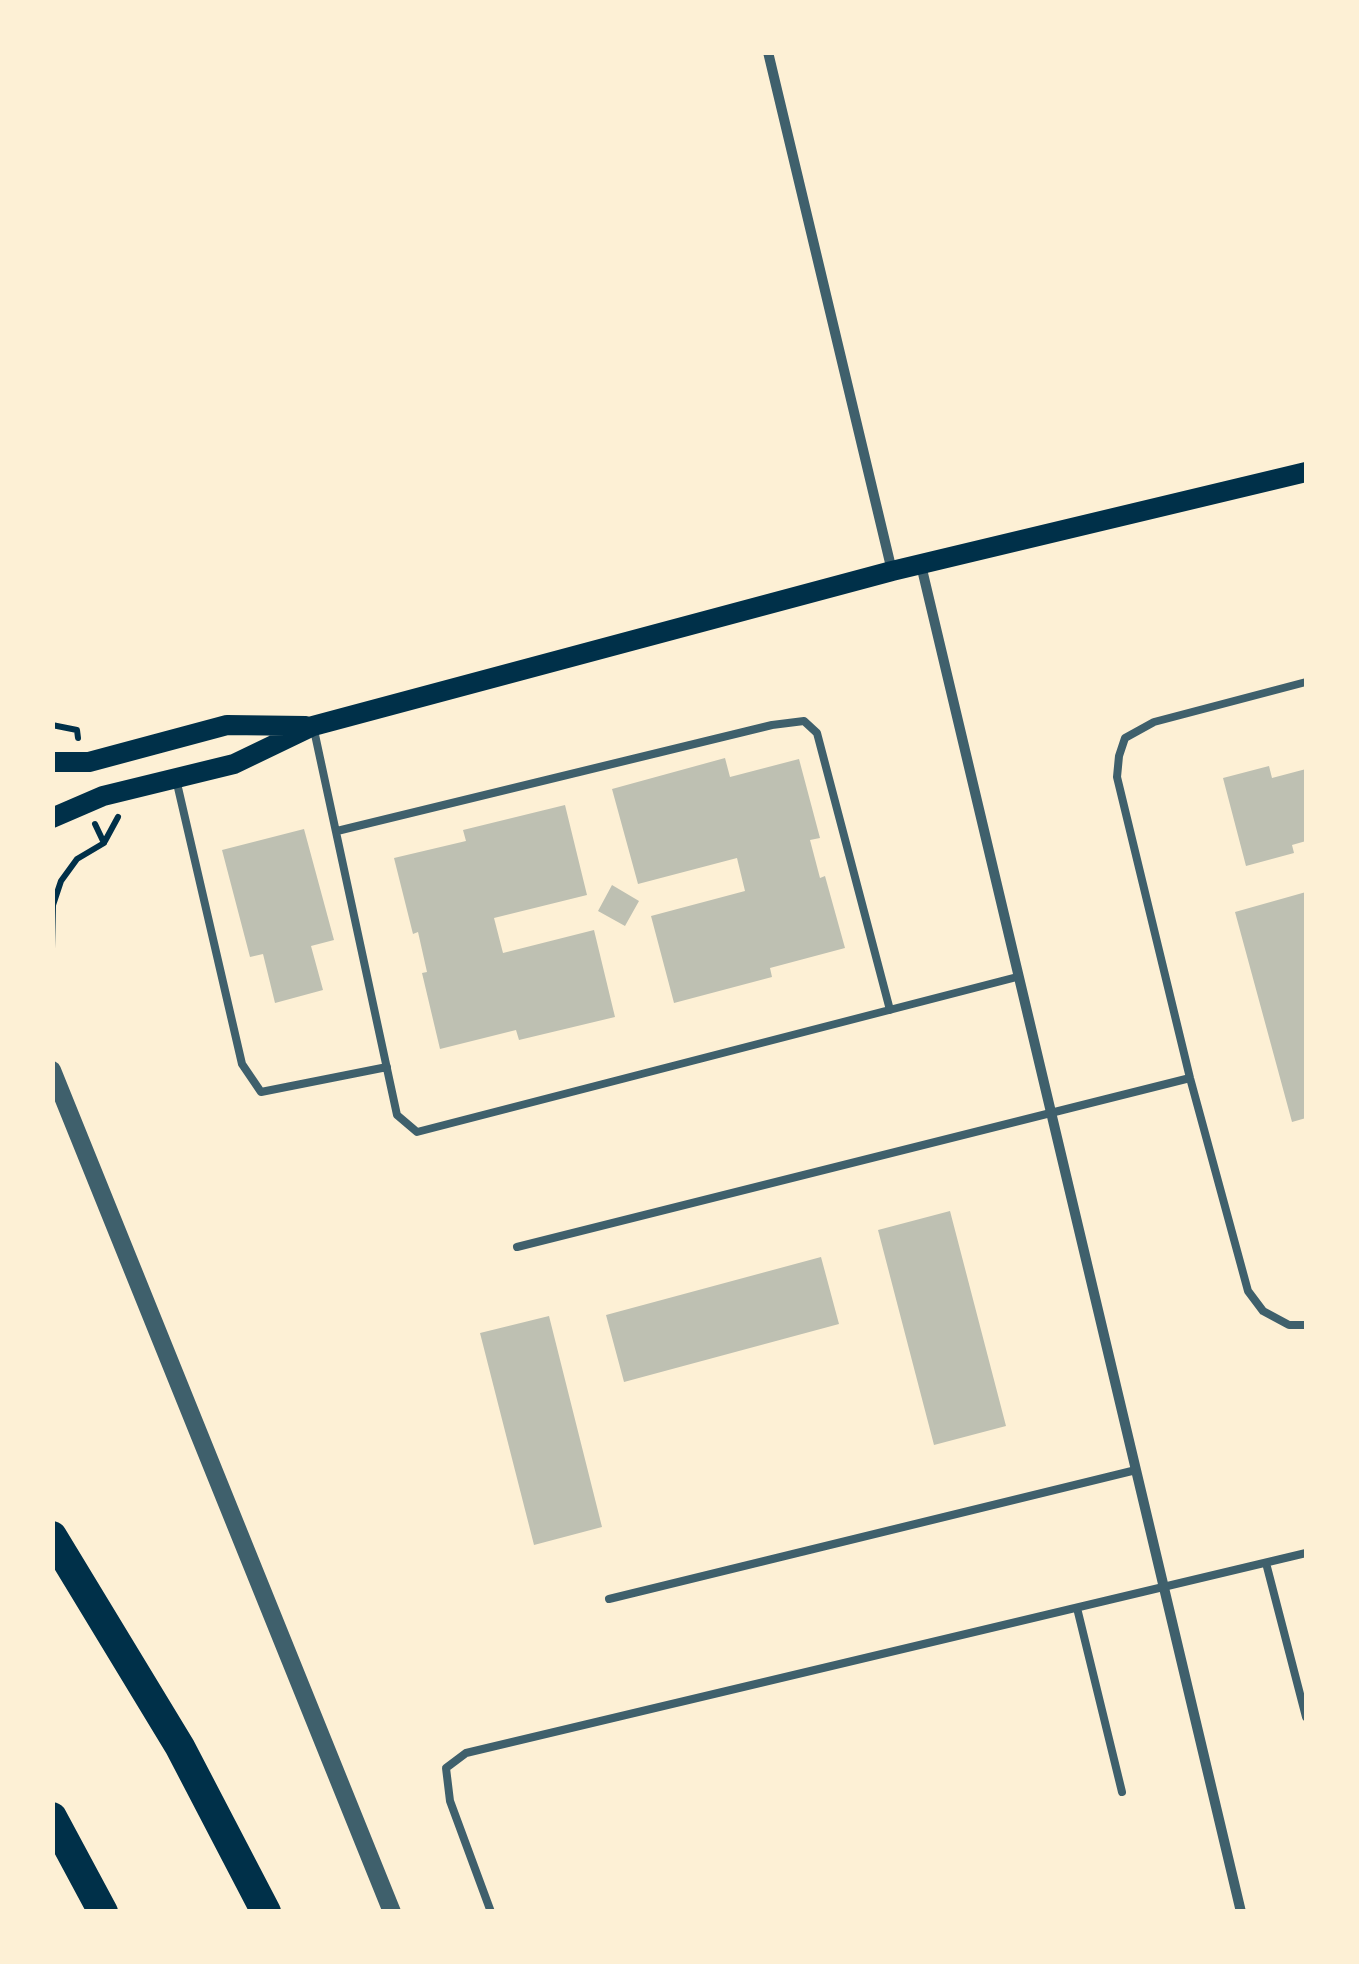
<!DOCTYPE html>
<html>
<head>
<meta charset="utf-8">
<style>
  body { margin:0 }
  #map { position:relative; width:1359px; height:1964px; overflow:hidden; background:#fdf0d5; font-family:Barlow,sans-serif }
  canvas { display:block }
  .frame { position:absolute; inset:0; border:55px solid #fdf0d5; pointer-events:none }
</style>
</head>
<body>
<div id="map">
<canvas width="1359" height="1964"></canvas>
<div class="frame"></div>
</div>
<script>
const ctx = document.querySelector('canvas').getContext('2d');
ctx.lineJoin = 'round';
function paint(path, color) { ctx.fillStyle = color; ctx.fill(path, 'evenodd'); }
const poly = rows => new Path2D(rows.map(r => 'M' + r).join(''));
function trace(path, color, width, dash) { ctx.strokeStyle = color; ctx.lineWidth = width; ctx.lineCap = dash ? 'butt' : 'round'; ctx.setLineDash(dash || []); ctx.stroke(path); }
const building = poly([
  [725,758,730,777,799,759,820,838,810,840,820,878,825,876,845,948,770,968,772,977,674,1003,651,916,745,891,737,858,638,884,612,789],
  [1269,766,1272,778,1306,769,1306,841,1292,845,1294,853,1246,866,1223,778],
  [565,805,587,895,494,918,503,953,594,930,615,1017,519,1040,516,1030,440,1049,422,973,427,972,418,932,413,934,394,858,466,841,463,830],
  [304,829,334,940,311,946,323,990,275,1003,263,954,250,957,222,850],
  [612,885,639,901,625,926,598,911],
  [1306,892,1306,1118,1292,1122,1235,912],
  [950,1211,1006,1426,934,1445,878,1230],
  [821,1257,839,1324,624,1382,606,1315],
  [549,1316,602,1527,534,1545,480,1333]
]);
const path = poly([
  [52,725,77,730,78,738],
  [105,841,118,817],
  [52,949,53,905,61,881,77,859,104,843,95,824]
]);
const service = poly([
  [1306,682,1154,722,1125,738,1119,756,1117,777,1190,1078,1248,1291,1263,1311,1289,1325,1306,1325],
  [314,730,397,1115,417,1132,1017,977],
  [176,779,242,1064,261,1092,387,1067],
  [337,831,772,725,804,721,817,733,890,1010],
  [517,1247,1190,1078],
  [1266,1563,1306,1717],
  [609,1599,1136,1470],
  [1077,1608,1122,1792],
  [491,1912,450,1801,446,1768,466,1753,1306,1553]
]);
const minor = poly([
  [768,52,892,571],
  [921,565,1241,1912]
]);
const tertiary = poly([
  [52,1070,392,1912]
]);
const secondary = poly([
  [52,762,89,762,227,725,306,726],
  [52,818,103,796,234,764,313,726,892,571,1306,472]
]);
const motorway = poly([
  [52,1536,180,1747,266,1912],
  [52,1817,103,1912]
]);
paint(building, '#bec0b2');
trace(path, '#003049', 6);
trace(service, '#3f606c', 8);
trace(minor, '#3f606c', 10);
trace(tertiary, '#3f606c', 18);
trace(secondary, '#003049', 20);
trace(motorway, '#003049', 30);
</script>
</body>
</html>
